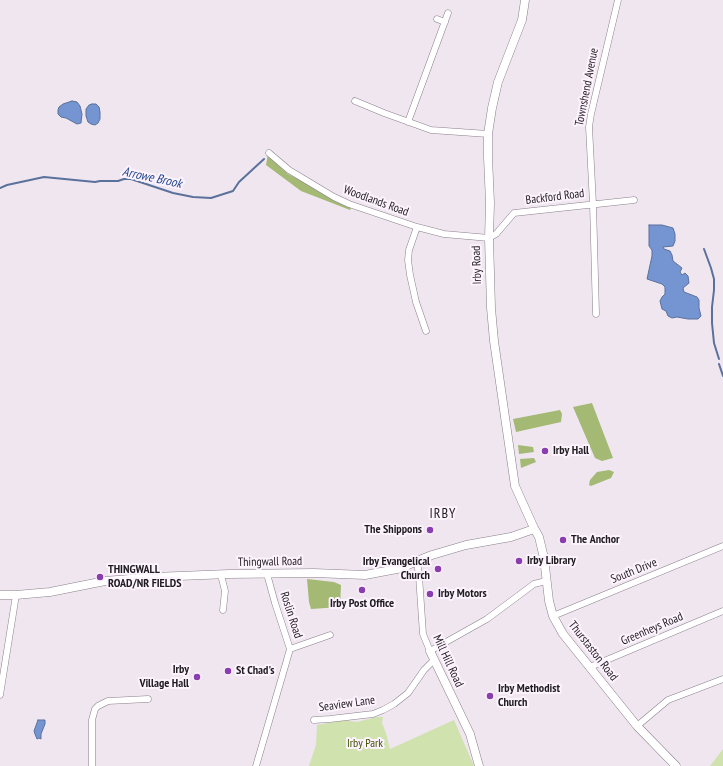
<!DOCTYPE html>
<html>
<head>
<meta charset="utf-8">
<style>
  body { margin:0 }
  canvas { display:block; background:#f0e6f0 }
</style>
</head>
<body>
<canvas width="723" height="766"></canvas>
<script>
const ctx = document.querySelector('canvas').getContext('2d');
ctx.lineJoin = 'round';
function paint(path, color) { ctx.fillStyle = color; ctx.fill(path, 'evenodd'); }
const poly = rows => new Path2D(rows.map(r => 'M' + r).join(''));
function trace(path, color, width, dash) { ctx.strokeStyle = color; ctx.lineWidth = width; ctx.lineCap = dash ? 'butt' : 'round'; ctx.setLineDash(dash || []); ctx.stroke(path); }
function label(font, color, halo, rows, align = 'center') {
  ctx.font = font + ' "PT Sans Narrow",sans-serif'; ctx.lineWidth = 4; ctx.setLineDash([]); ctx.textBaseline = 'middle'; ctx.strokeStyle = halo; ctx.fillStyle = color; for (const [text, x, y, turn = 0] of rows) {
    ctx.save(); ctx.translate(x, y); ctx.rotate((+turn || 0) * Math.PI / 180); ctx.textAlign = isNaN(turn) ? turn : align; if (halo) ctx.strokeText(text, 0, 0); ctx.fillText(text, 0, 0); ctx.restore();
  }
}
const green = poly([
  [376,717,383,717,382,723,386,733,390,749,454,720,474,766,309,766,316,745,317,725,345,720,357,722],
  [723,749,723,766,710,766]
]);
const forest = poly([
  [268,154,279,166,288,174,352,206,350,210,301,191,266,165],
  [592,403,613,458,602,461,595,458,573,407],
  [560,410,562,414,561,422,516,432,513,419],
  [518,445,533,447,534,452,519,454],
  [534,458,536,462,521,468,520,459],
  [609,470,614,472,611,478,591,486,589,485,590,480,597,472],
  [307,579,334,582,341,585,340,607,311,609,309,602]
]);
const water = poly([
  [72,101,77,102,80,106,82,114,81,123,77,124,66,118,61,117,58,114,58,110,59,107,63,104,72,101],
  [92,104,96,104,99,107,100,112,100,119,98,123,95,125,91,124,88,122,86,116,86,109,89,105,92,104],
  [649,225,662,225,673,228,675,234,675,241,673,246,663,247,664,249,670,251,672,255,673,261,682,268,680,272,682,275,685,273,688,276,689,283,683,288,684,292,697,297,699,300,699,308,701,316,698,319,688,319,677,317,672,318,668,316,666,311,662,309,660,301,662,297,665,294,665,287,662,284,647,279,652,256,652,250,649,246,649,225],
  [38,720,45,720,45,724,41,734,41,739,39,738,37,739,35,734,34,731,38,720]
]);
const stream = poly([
  [0,188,7,185,44,177,95,182,100,181,118,181,124,179,131,179,173,193,193,197,211,198,233,191,239,182,264,159],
  [704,249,711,268,714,279,714,290,712,307,712,323,714,343,719,359],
  [719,364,723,376]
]);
const minor = poly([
  [437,19,445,22],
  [355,101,384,113,431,130,488,134],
  [408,122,448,13],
  [269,153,289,170,334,197,349,204,417,227,444,234,489,238,496,234,514,213,634,200],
  [417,227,409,250,408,260,410,275,416,302,426,331],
  [596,314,593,204,589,127,591,114,618,0],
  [417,561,419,576,423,634,430,651,487,619,534,584,546,581],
  [221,575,225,591,223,610],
  [553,616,723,546],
  [290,649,330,635],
  [590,667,723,611],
  [0,695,16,595],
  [314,720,330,719,373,714,383,710,394,704,408,693,424,670,434,660],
  [637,726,668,700,723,679],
  [92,766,92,720,95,709,98,706,108,701,148,699],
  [256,766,286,663,290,649,275,603,267,574]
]);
const tertiary = poly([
  [525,0,524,7,522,20,498,82,492,108,488,134,488,157,490,203,489,238,491,308,494,341,515,486,534,528,539,537,544,558,549,601,553,616,563,634,637,726,676,766],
  [0,595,16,595,50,592,105,581,154,577,229,574,314,573,365,575,402,568,417,561,432,555,466,545,511,537,534,529],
  [430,651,470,734,479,766]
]);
const markers = [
  [545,451,4,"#893daf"],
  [430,530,4,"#893daf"],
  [563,540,4,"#893daf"],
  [519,561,4,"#893daf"],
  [438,569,4,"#893daf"],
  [100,577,4,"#893daf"],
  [362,590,4,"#893daf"],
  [430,594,4,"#893daf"],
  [228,671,4,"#893daf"],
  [197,677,4,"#893daf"],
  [490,696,4,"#893daf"]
];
const streetNames = [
  ["Townshend Avenue",587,87,-79],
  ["Backford Road",555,197,-7],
  ["Woodlands Road",376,201,20],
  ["Irby Road",477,265,-92],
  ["Thingwall Road",270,562,-1],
  ["South Drive",634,571,-22],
  ["Roslin Road",291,615,72],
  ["Greenheys Road",652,629,-23],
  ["Thurstaston Road",593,651,52],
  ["Mill Hill Road",448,661,65],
  ["Seaview Lane",347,704,-8]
];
const poiNames = [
  ["Irby Hall",553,451],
  ["The Shippons",422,530,"right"],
  ["The Anchor",571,540],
  ["Irby Library",527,561],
  ["Irby Evangelical",430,562,"right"],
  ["Church",430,576,"right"],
  ["THINGWALL",108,570],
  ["ROAD/NR FIELDS",108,584],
  ["Irby Motors",438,594],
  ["Irby Post Office",362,604,"center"],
  ["Irby",189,670,"right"],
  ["Village Hall",189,684,"right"],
  ["St Chad's",236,671],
  ["Irby Methodist",498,689],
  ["Church",498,703]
];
const parkNames = [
  ["Irby Park",365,744]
];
const waterNames = [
  ["Arrowe Brook",152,178,12]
];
const quarterNames = [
  ["IRBY",443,514]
];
paint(green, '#d0e2ae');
paint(forest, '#a3b974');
paint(water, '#7495d1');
trace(water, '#5a719c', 1);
trace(stream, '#5a719c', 2);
trace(minor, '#89808a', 7);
trace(tertiary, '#89808a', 9);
trace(minor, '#fff', 6);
trace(tertiary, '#fff', 8);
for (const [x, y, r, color] of markers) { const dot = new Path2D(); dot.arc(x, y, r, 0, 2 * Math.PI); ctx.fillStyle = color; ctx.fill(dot); trace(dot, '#fdf3fe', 1.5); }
label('12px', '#1f1c20', '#fdf3fe', streetNames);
label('bold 12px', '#1f1c20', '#fdf3fe', poiNames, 'left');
label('12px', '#405300', '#fdf3fe', parkNames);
label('italic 13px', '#23488f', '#fdf3fe', waterNames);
ctx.letterSpacing = '1px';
label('14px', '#1f1c20', '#fdf3fe', quarterNames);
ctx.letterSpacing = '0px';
</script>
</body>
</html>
